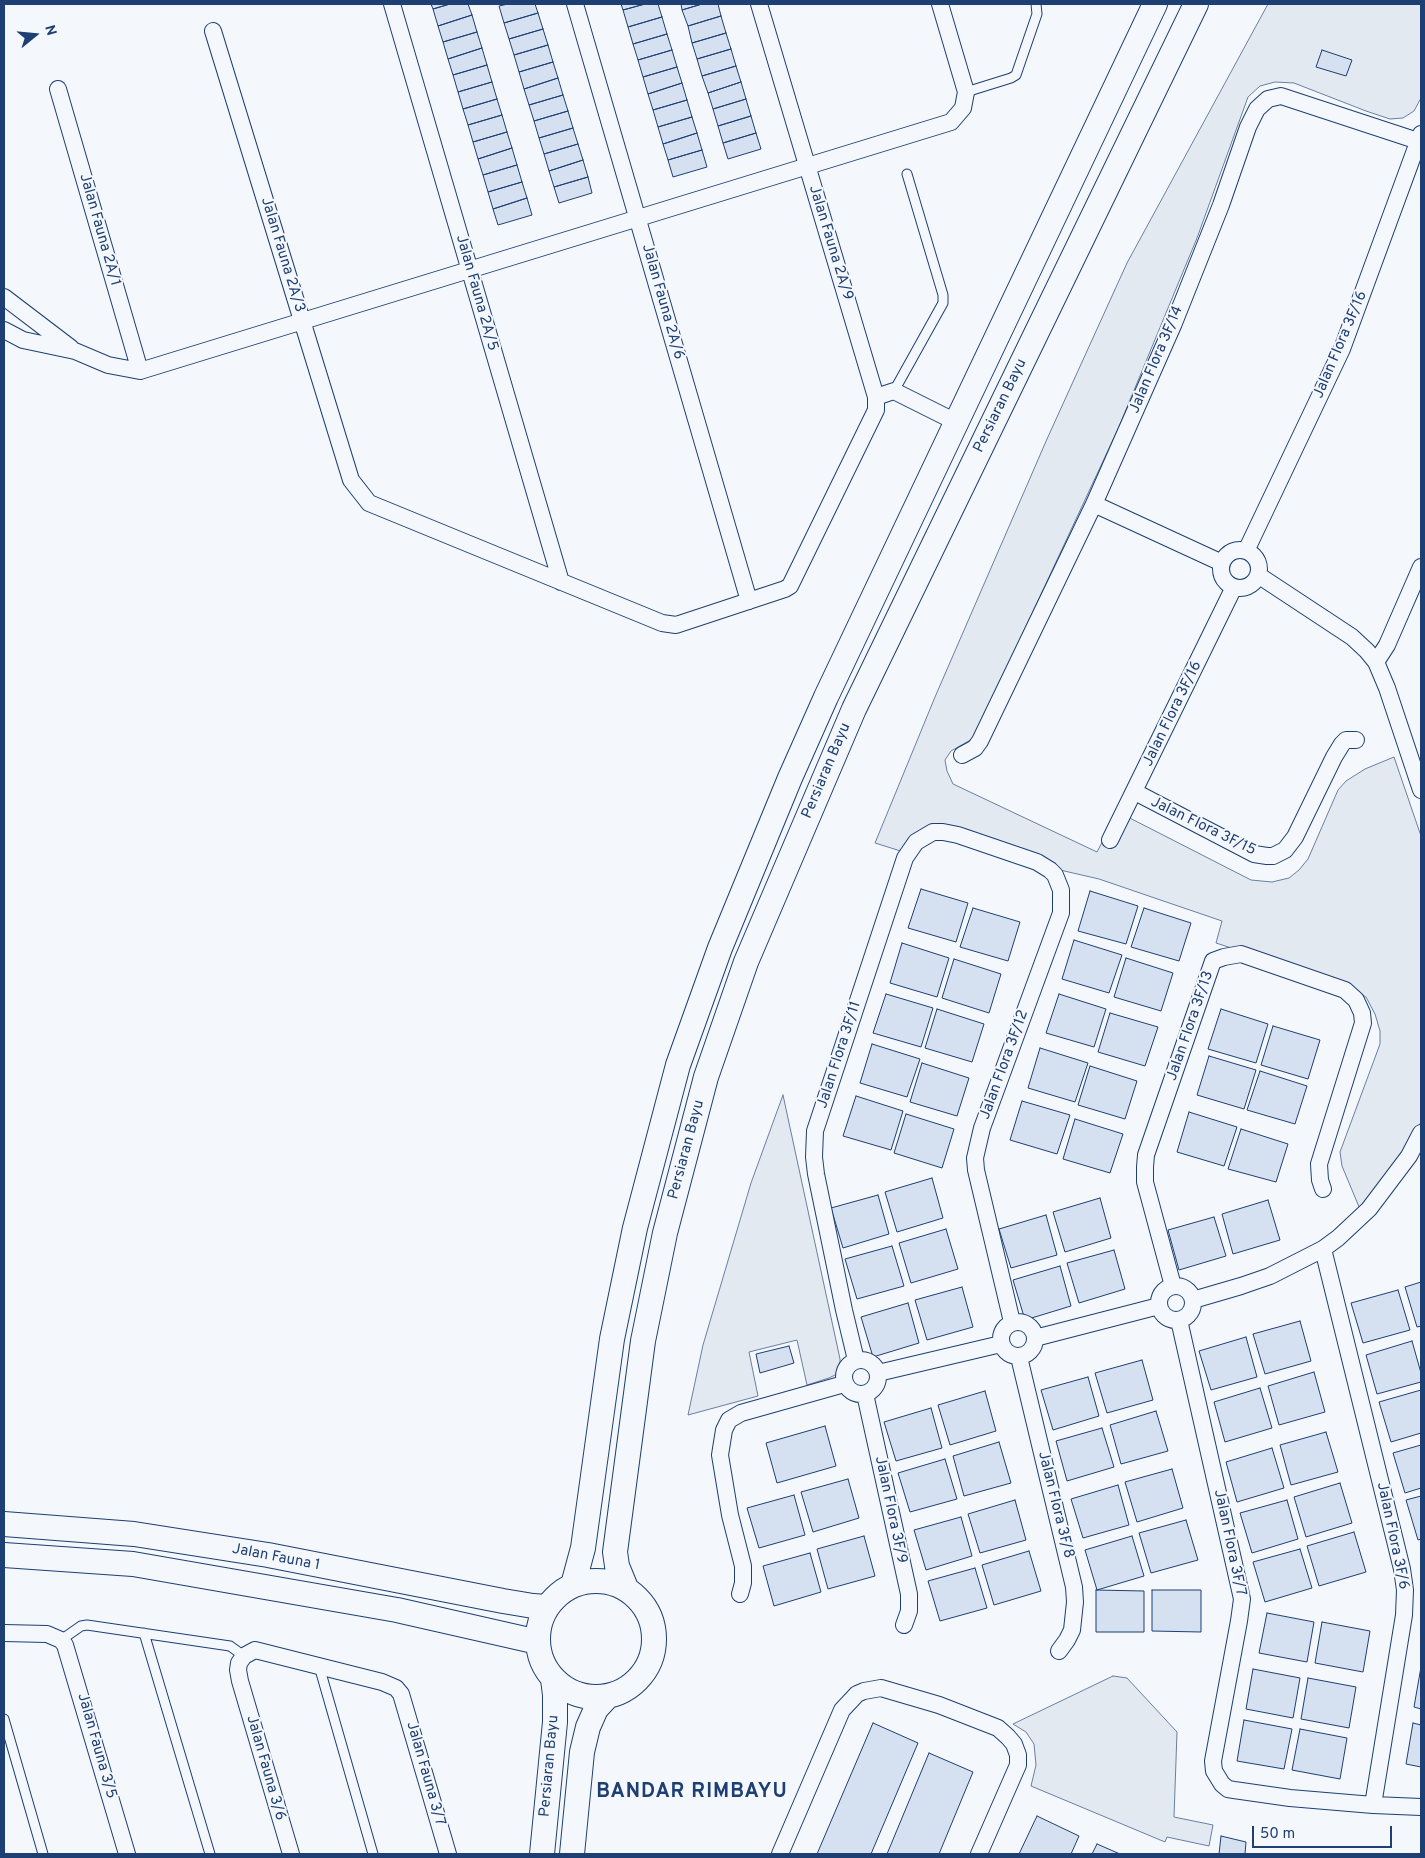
<!DOCTYPE html>
<html>
<head>
<meta charset="utf-8">
<style>
  body { margin:0 }
  #map { position:relative; width:1425px; height:1858px; overflow:hidden; background:#f4f7fb; font-family:Overpass,sans-serif }
  canvas { display:block }
  .frame { position:absolute; inset:0; border:5px solid #1d3f73; pointer-events:none }
  .north { position:absolute; left:10px; top:10px; width:50px; height:50px; -webkit-text-stroke:4px #f4f7fb; paint-order:stroke; rotate:73deg; font-size:14px; font-weight:700; line-height:20px; text-align:center; color:#1d3f73 }
  .north::after { content:''; display:block; margin:auto; width:18px; height:22px; background:#1d3f73; clip-path:polygon(50% 0,100% 100%,50% 72%,0 100%) }
  .scale { position:absolute; left:1252px; top:1826px; width:140px; height:22px; box-sizing:border-box; border:2px solid #1d3f73; border-top:0; padding-left:6px; font-size:15px; line-height:18px; white-space:nowrap; color:#1d3f73; -webkit-text-stroke:4px #f4f7fb; paint-order:stroke }
</style>
</head>
<body>
<div id="map">
<canvas width="1425" height="1858"></canvas>
<div class="frame"></div>
<div class="north">N</div>
<div class="scale">50 m</div>
</div>
<script>
const ctx = document.querySelector('canvas').getContext('2d');
ctx.lineJoin = 'round';
function paint(path, color) { ctx.fillStyle = color; ctx.fill(path, 'evenodd'); }
const poly = rows => new Path2D(rows.map(r => 'M' + r).join(''));
function trace(path, color, width, dash) { ctx.strokeStyle = color; ctx.lineWidth = width; ctx.lineCap = dash ? 'butt' : 'round'; ctx.setLineDash(dash || []); ctx.stroke(path); }
function label(font, color, halo, rows, align = 'center') {
  ctx.font = font + ' Overpass,sans-serif'; ctx.lineWidth = 4; ctx.setLineDash([]); ctx.textBaseline = 'middle'; ctx.strokeStyle = halo; ctx.fillStyle = color; for (const [text, x, y, turn = 0] of rows) {
    ctx.save(); ctx.translate(x, y); ctx.rotate((+turn || 0) * Math.PI / 180); ctx.textAlign = isNaN(turn) ? turn : align; if (halo) ctx.strokeText(text, 0, 0); ctx.fillText(text, 0, 0); ctx.restore();
  }
}
const green = poly([
  [1268,4,1421,4,1421,98,1414,111,1403,118,1390,119,1366,111,1294,83,1275,82,1260,86,1248,97,1197,238,1118,429,974,738,951,751,945,760,947,771,953,784,1097,852,1118,812,1251,880,1272,882,1289,878,1299,870,1308,859,1338,790,1346,781,1365,769,1394,757,1421,836,1421,1122,1397,1165,1362,1214,1342,1166,1340,1152,1380,1044,1380,1031,1375,1014,1366,997,1350,987,1216,943,1222,921,1099,879,1034,864,947,832,907,853,875,843,935,697,1047,439,1127,263,1268,4],
  [783,1095,840,1359,840,1366,837,1374,829,1378,807,1385,797,1340,749,1352,758,1396,688,1415,703,1345,751,1183,783,1095],
  [1113,1676,1127,1678,1177,1732,1174,1817,1213,1825,1209,1846,1167,1837,1165,1842,1031,1786,1036,1765,1034,1744,1026,1732,1013,1724,1113,1676]
]);
const building = poly([
  [431,4,450,4,433,9,431,4],
  [450,4,468,4,472,15,438,26,433,9,450,4],
  [508,4,535,4,538,13,504,23,499,6,508,4],
  [621,4,645,4,623,10,621,4],
  [645,4,658,4,662,17,628,27,623,10,645,4],
  [681,4,702,4,682,10,681,4],
  [702,4,718,4,721,16,688,26,682,10,702,4],
  [538,13,543,29,509,39,504,23,538,13],
  [472,15,477,32,443,42,438,26,472,15],
  [721,16,726,33,692,43,688,26,721,16],
  [662,17,667,34,633,44,628,27,662,17],
  [543,29,548,45,514,55,509,39,543,29],
  [477,32,482,48,448,59,443,42,477,32],
  [726,33,731,49,697,59,692,43,726,33],
  [667,34,672,50,638,60,633,44,667,34],
  [548,45,553,62,519,72,514,55,548,45],
  [482,48,487,65,453,75,448,59,482,48],
  [731,49,736,66,702,76,697,59,731,49],
  [672,50,677,67,643,77,638,60,672,50],
  [1322,50,1352,60,1346,76,1316,67,1322,50],
  [553,62,558,78,524,89,519,72,553,62],
  [487,65,492,82,458,92,453,75,487,65],
  [736,66,741,82,708,93,702,76,736,66],
  [677,67,682,83,648,94,643,77,677,67],
  [558,78,563,95,529,105,524,89,558,78],
  [492,82,497,99,463,109,458,92,492,82],
  [741,82,746,99,713,109,708,93,741,82],
  [682,83,687,100,653,110,648,94,682,83],
  [563,95,568,111,534,121,529,105,563,95],
  [497,99,502,115,468,125,463,109,497,99],
  [746,99,751,116,718,126,713,109,746,99],
  [687,100,692,117,658,127,653,110,687,100],
  [568,111,573,128,539,138,534,121,568,111],
  [502,115,507,132,473,142,468,125,502,115],
  [751,116,756,133,723,143,718,126,751,116],
  [692,117,697,133,663,144,658,127,692,117],
  [573,128,578,144,544,154,539,138,573,128],
  [507,132,512,148,478,159,473,142,507,132],
  [697,133,702,150,668,160,663,144,697,133],
  [756,133,761,149,728,159,723,143,756,133],
  [578,144,583,160,549,171,544,154,578,144],
  [512,148,517,165,483,175,478,159,512,148],
  [702,150,707,167,673,177,668,160,702,150],
  [583,160,588,177,554,187,549,171,583,160],
  [517,165,522,182,488,192,483,175,517,165],
  [588,177,592,193,559,203,554,187,588,177],
  [522,182,527,198,493,209,488,192,522,182],
  [527,198,532,215,498,225,493,209,527,198],
  [921,889,968,903,956,942,908,928,921,889],
  [1090,891,1138,906,1126,944,1078,931,1090,891],
  [973,908,1020,922,1008,961,960,947,973,908],
  [1144,908,1191,923,1179,961,1131,947,1144,908],
  [1074,940,1122,955,1109,993,1062,979,1074,940],
  [902,943,949,958,937,997,890,983,902,943],
  [1126,958,1173,973,1161,1011,1114,997,1126,958],
  [954,959,1001,974,989,1013,942,998,954,959],
  [886,994,933,1008,921,1047,873,1033,886,994],
  [1059,994,1106,1009,1094,1047,1046,1033,1059,994],
  [937,1009,984,1024,972,1062,925,1048,937,1009],
  [1221,1009,1268,1024,1256,1063,1208,1049,1221,1009],
  [1110,1013,1158,1027,1145,1066,1098,1052,1110,1013],
  [1273,1026,1320,1040,1308,1079,1261,1065,1273,1026],
  [872,1044,920,1059,907,1097,860,1083,872,1044],
  [1040,1048,1088,1063,1075,1102,1028,1088,1040,1048],
  [1209,1056,1256,1070,1244,1109,1197,1095,1209,1056],
  [922,1063,969,1078,957,1116,910,1102,922,1063],
  [1090,1066,1137,1081,1125,1119,1078,1105,1090,1066],
  [1260,1071,1307,1086,1295,1124,1247,1110,1260,1071],
  [856,1096,903,1111,891,1150,843,1136,856,1096],
  [1022,1101,1070,1115,1057,1154,1010,1140,1022,1101],
  [1189,1112,1237,1127,1224,1166,1177,1152,1189,1112],
  [906,1114,954,1129,942,1168,894,1153,906,1114],
  [1075,1119,1123,1134,1110,1173,1063,1159,1075,1119],
  [1241,1129,1288,1144,1276,1182,1228,1169,1241,1129],
  [932,1178,943,1218,897,1232,885,1192,932,1178],
  [878,1195,889,1234,843,1248,831,1208,878,1195],
  [1100,1198,1111,1238,1065,1252,1053,1212,1100,1198],
  [1268,1200,1280,1240,1233,1254,1222,1214,1268,1200],
  [1046,1215,1057,1255,1011,1268,999,1229,1046,1215],
  [1214,1217,1226,1256,1179,1270,1168,1230,1214,1217],
  [946,1229,958,1269,911,1283,899,1243,946,1229],
  [892,1246,904,1286,857,1299,845,1259,892,1246],
  [1114,1250,1125,1289,1079,1303,1067,1263,1114,1250],
  [1060,1266,1071,1306,1025,1320,1013,1280,1060,1266],
  [1421,1282,1421,1326,1417,1327,1405,1287,1421,1282],
  [962,1287,973,1327,927,1340,915,1300,962,1287],
  [1398,1290,1410,1330,1363,1343,1351,1303,1398,1290],
  [908,1303,919,1343,873,1357,861,1317,908,1303],
  [1300,1321,1311,1361,1265,1374,1253,1334,1300,1321],
  [1246,1337,1257,1377,1211,1390,1199,1351,1246,1337],
  [1412,1341,1421,1373,1421,1382,1377,1394,1366,1355,1412,1341],
  [789,1346,794,1363,760,1373,756,1354,789,1346],
  [1142,1360,1153,1400,1107,1413,1095,1373,1142,1360],
  [1314,1372,1325,1412,1279,1425,1268,1386,1314,1372],
  [1088,1377,1099,1416,1053,1430,1041,1390,1088,1377],
  [1260,1388,1272,1428,1225,1442,1214,1402,1260,1388],
  [1421,1390,1421,1433,1391,1442,1379,1402,1421,1390],
  [985,1391,996,1431,950,1445,938,1405,985,1391],
  [931,1408,942,1448,896,1461,884,1422,931,1408],
  [1156,1411,1168,1451,1121,1464,1110,1425,1156,1411],
  [825,1426,836,1466,777,1483,766,1443,825,1426],
  [1102,1428,1114,1467,1067,1481,1056,1441,1102,1428],
  [1326,1432,1338,1472,1291,1485,1280,1445,1326,1432],
  [999,1442,1011,1483,964,1496,953,1456,999,1442],
  [1421,1445,1421,1488,1405,1493,1393,1453,1421,1445],
  [1272,1448,1284,1488,1237,1502,1226,1462,1272,1448],
  [945,1459,957,1499,910,1512,898,1473,945,1459],
  [1172,1469,1183,1508,1137,1522,1125,1482,1172,1469],
  [848,1479,859,1518,813,1532,801,1492,848,1479],
  [1340,1483,1352,1523,1306,1537,1294,1497,1340,1483],
  [1118,1485,1129,1525,1083,1538,1071,1499,1118,1485],
  [794,1495,805,1535,759,1548,747,1508,794,1495],
  [1421,1496,1421,1539,1418,1540,1406,1500,1421,1496],
  [1015,1500,1026,1540,980,1553,968,1514,1015,1500],
  [1287,1500,1298,1539,1252,1553,1240,1513,1287,1500],
  [961,1517,972,1556,926,1570,914,1530,961,1517],
  [1186,1520,1198,1560,1151,1573,1139,1533,1186,1520],
  [1354,1532,1366,1572,1319,1586,1307,1546,1354,1532],
  [864,1536,875,1576,828,1589,817,1549,864,1536],
  [1132,1536,1144,1576,1097,1590,1085,1550,1132,1536],
  [1300,1549,1312,1588,1265,1602,1253,1562,1300,1549],
  [1029,1551,1041,1591,994,1605,982,1565,1029,1551],
  [810,1553,821,1592,774,1606,763,1566,810,1553],
  [975,1568,987,1608,940,1621,928,1581,975,1568],
  [1096,1590,1144,1591,1144,1632,1096,1632,1096,1590],
  [1152,1590,1201,1590,1201,1632,1152,1631,1152,1590],
  [1267,1613,1314,1622,1307,1662,1259,1653,1267,1613],
  [1322,1622,1370,1631,1363,1672,1315,1663,1322,1622],
  [1421,1667,1421,1709,1414,1707,1421,1667],
  [1253,1669,1300,1678,1293,1718,1246,1709,1253,1669],
  [1308,1678,1356,1687,1349,1728,1301,1719,1308,1678],
  [1244,1720,1292,1729,1284,1769,1237,1761,1244,1720],
  [873,1723,918,1743,871,1854,817,1854,873,1723],
  [1413,1723,1421,1725,1421,1767,1406,1764,1413,1723],
  [1300,1729,1347,1738,1340,1779,1292,1770,1300,1729],
  [929,1753,973,1772,939,1854,887,1854,929,1753],
  [1037,1816,1079,1836,1071,1854,1019,1854,1037,1816],
  [1221,1836,1246,1842,1245,1854,1219,1854,1221,1836],
  [1097,1844,1120,1854,1092,1854,1097,1844]
]);
const lane = poly([
  [966,92,1011,78,1016,75,1037,14,1036,4],
  [894,391,943,303,943,295,907,174],
  [144,1633,210,1854],
  [61,1640,81,1626,87,1625,230,1646,244,1656],
  [319,1666,373,1854],
  [4,1719,43,1854]
]);
const street = poly([
  [392,4,561,582],
  [575,4,749,601],
  [213,31,351,480,369,503,662,623,676,625,785,589,790,586,876,410,876,397,759,4],
  [58,89,140,371],
  [4,297,71,348],
  [4,330,23,340,75,351,108,365,140,371,951,122,963,108,966,92,940,4],
  [876,397,894,391,956,422],
  [1094,504,1222,563],
  '1221 569a19 19 0 1 1 38 0a19 19 0 1 1-38 0Z',
  [1246,551,1342,349,1421,134],
  [1258,575,1352,637,1367,651,1376,662,1387,688,1421,790],
  [1376,662,1387,645,1421,567],
  [962,755,975,748,980,741,1094,504,1174,323,1221,205,1248,127,1257,109,1268,99,1281,96,1418,141],
  [1135,792,1254,854,1267,856,1273,856,1285,850,1295,837,1334,757,1342,744,1346,740,1356,740],
  [1110,840,1234,587],
  [1173,1286,1145,1182,1145,1167,1146,1155,1213,961,1224,957,1241,954,1345,990,1356,1000,1362,1013,1363,1023,1319,1164,1320,1180,1323,1189],
  '1159 1303a17 17 0 1 1 34 0a17 17 0 1 1-34 0Z',
  [1193,1300,1241,1286,1270,1276,1323,1249,1338,1238,1369,1209,1409,1156,1421,1133],
  [1179,1320,1242,1599,1239,1621,1213,1761,1214,1771,1222,1784,1228,1789,1234,1790,1290,1798,1373,1805,1404,1615,1405,1590,1402,1569,1323,1249],
  '1001 1339a17 17 0 1 1 34 0a17 17 0 1 1-34 0Z',
  [1035,1338,1159,1306],
  [1019,1357,1074,1587,1075,1602,1072,1630,1067,1640,1059,1651],
  '844 1377a17 17 0 1 1 34 0a17 17 0 1 1-34 0Z',
  [856,1360,844,1310,816,1174,814,1157,815,1131,905,858,916,842,933,832,943,832,958,835,1037,862,1050,870,1055,875,1061,890,1061,913,982,1128,975,1158,976,1170,1012,1322],
  [878,1373,1001,1344],
  [865,1394,909,1594,909,1611,904,1625],
  [740,1594,743,1583,743,1566,730,1515,720,1455,724,1430,729,1420,741,1413,844,1384],
  [4,1633,47,1634,61,1640,65,1645,127,1854],
  [1373,1805,1421,1807],
  [291,1854,240,1681,238,1670,239,1663,244,1656,255,1650,382,1682,396,1688,401,1694,448,1854],
  [780,1854,842,1710,857,1694,864,1691,881,1688,939,1705,998,1728,1008,1737,1014,1744,1018,1755,1018,1765,979,1854]
]);
const secondary = poly([
  [4,1524,134,1534,268,1555,503,1601,533,1606,547,1607],
  [4,1555,133,1564,397,1610,538,1642],
  '538 1639a58 58 0 1 1 116 0a58 58 0 1 1-116 0Z',
  [573,1585,583,1548,612,1339,635,1228,678,1065,720,948,790,778,826,697,1155,4],
  [626,1588,617,1566,615,1552,643,1341,665,1233,706,1077,746,962,854,709,1196,4],
  [542,1854,555,1722,555,1695,553,1679],
  [572,1854,582,1752,588,1727,596,1709,607,1697]
]);
const streetNames = [
  ["Jalan Fauna 2A/1",99,230,74],
  ["Jalan Fauna 2A/9",830,243,73],
  ["Jalan Fauna 2A/3",282,255,73],
  ["Jalan Fauna 2A/5",476,293,74],
  ["Jalan Fauna 2A/6",662,302,74],
  ["Jalan Flora 3F/16",1341,345,-67],
  ["Jalan Flora 3F/14",1157,360,-67],
  ["Persiaran Bayu",1001,406,-64],
  ["Jalan Flora 3F/16",1173,714,-64],
  ["Persiaran Bayu",827,771,-67],
  ["Jalan Flora 3F/15",1203,827,26],
  ["Jalan Flora 3F/13",1191,1026,-71],
  ["Jalan Flora 3F/11",840,1055,-72],
  ["Jalan Flora 3F/12",1005,1065,-70],
  ["Persiaran Bayu",687,1150,-75],
  ["Jalan Flora 3F/8",1055,1505,76],
  ["Jalan Flora 3F/9",890,1510,78],
  ["Jalan Flora 3F/6",1392,1536,78],
  ["Jalan Flora 3F/7",1229,1543,78],
  ["Jalan Fauna 1",276,1558,11],
  ["Jalan Fauna 3/5",96,1746,74],
  ["Persiaran Bayu",550,1766,-85],
  ["Jalan Fauna 3/6",265,1768,74],
  ["Jalan Fauna 3/7",425,1774,74]
];
const districtNames = [
  ["BANDAR RIMBAYU",692,1793]
];
paint(green, '#e3e9f0');
trace(green, '#687fa3', 1);
paint(building, '#d5e0f0');
trace(building, '#1d3f73', 1);
trace(lane, '#1d3f73', 11);
trace(street, '#1d3f73', 18);
trace(secondary, '#1d3f73', 26);
trace(lane, '#f4f7fb', 9);
trace(street, '#f4f7fb', 16);
trace(secondary, '#f4f7fb', 24);
label('15px', '#1d3f73', '#f4f7fb', streetNames);
ctx.letterSpacing = '1px';
label('bold 20px', '#1d3f73', '#f4f7fb', districtNames);
ctx.letterSpacing = '0px';
</script>
</body>
</html>
